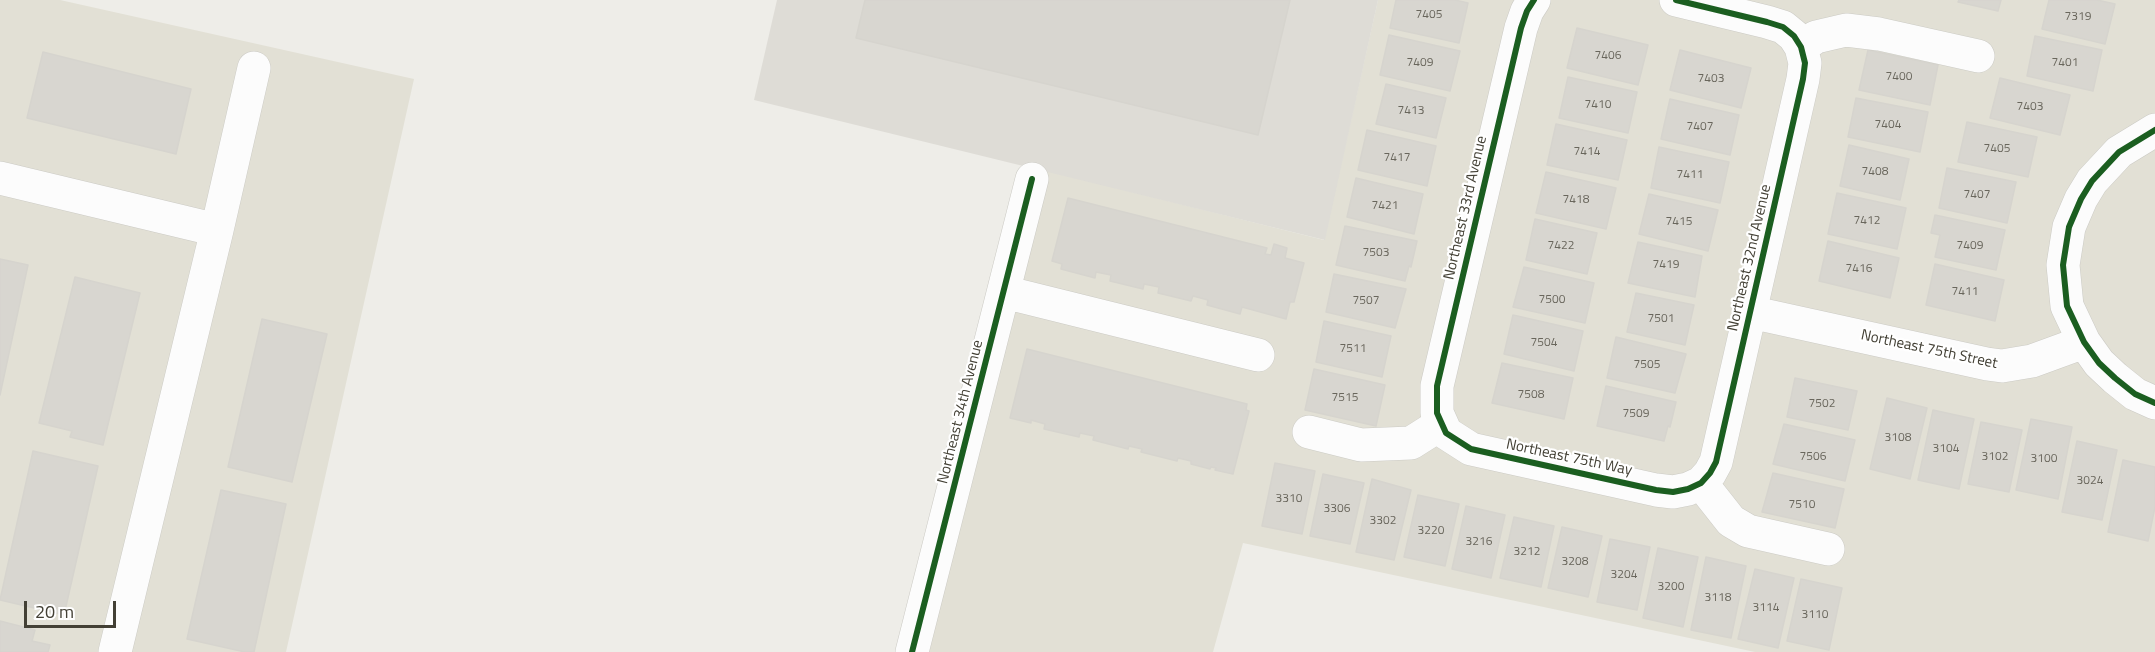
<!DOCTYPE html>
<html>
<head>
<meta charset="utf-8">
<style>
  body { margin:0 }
  #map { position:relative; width:2155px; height:652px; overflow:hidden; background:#eeede8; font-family:"Titillium Web",sans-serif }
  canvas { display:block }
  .scale { position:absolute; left:24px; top:601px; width:92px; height:27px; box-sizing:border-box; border:3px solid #434035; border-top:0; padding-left:8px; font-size:18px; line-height:21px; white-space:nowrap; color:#434035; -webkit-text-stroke:4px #fff; paint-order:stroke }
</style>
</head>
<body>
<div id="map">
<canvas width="2155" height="652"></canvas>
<div class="scale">20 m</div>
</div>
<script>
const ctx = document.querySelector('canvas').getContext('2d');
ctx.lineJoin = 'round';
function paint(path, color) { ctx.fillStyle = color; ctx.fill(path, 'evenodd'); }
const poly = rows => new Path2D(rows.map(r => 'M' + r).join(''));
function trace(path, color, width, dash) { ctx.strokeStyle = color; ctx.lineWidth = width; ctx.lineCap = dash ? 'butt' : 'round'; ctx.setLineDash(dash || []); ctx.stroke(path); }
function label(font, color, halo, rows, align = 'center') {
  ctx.font = font + ' "Titillium Web",sans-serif'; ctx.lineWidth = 4.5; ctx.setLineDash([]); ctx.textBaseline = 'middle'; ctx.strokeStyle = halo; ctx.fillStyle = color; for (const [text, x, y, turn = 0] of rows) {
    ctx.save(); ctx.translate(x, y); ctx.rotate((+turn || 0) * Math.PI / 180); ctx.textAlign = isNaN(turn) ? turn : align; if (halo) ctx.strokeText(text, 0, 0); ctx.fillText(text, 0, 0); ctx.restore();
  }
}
const residential = poly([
  [0,0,60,0,414,79,286,652,0,652],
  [1378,0,2155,0,2155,652,1755,652,1243,543,1213,652,921,652,1040,169,1324,240]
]);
const industrial = poly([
  [777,0,1378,0,1325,240,754,100]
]);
const building = poly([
  [865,0,1290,0,1258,135,856,38,865,0],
  [1396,0,1455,0,1468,3,1459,43,1390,28,1396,0],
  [1959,0,2001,0,1998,11,1958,2,1959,0],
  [2049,0,2097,0,2115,4,2105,44,2042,29,2049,0],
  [1577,28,1648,45,1638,85,1567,68,1577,28],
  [1389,35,1460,51,1450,91,1380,75,1389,35],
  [2035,36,2102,50,2093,91,2027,76,2035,36],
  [1680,50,1751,68,1741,108,1670,90,1680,50],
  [1868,50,1938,65,1930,105,1859,90,1868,50],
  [43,52,191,89,176,154,27,118,43,52],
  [1568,77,1637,92,1628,133,1559,118,1568,77],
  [2000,78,2070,95,2060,135,1990,118,2000,78],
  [1386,84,1446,98,1436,138,1376,124,1386,84],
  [1856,98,1928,112,1920,152,1848,137,1856,98],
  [1670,99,1739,115,1730,155,1661,139,1670,99],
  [1967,122,2037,137,2028,177,1958,162,1967,122],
  [1556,124,1627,140,1618,180,1547,165,1556,124],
  [1367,130,1436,146,1427,186,1358,170,1367,130],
  [1849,145,1909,159,1900,200,1840,186,1849,145],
  [1659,147,1729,162,1720,203,1651,188,1659,147],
  [1947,168,2016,182,2007,223,1939,208,1947,168],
  [1546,172,1616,188,1606,229,1536,213,1546,172],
  [1356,178,1423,194,1414,234,1347,217,1356,178],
  [1837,193,1906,208,1897,249,1828,234,1837,193],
  [1649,194,1718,210,1708,251,1639,234,1649,194],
  [1068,198,1267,248,1265,254,1271,255,1274,244,1287,248,1285,258,1304,263,1294,302,1290,302,1286,319,1242,307,1240,314,1207,305,1208,300,1193,296,1191,301,1158,293,1159,287,1144,284,1143,289,1110,281,1111,275,1096,272,1095,278,1061,269,1062,264,1052,261,1068,198],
  [1935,215,2005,230,1996,270,1935,257,1940,235,1931,233,1935,215],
  [1535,219,1597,233,1587,274,1526,260,1535,219],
  [1345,226,1417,241,1411,267,1409,266,1405,281,1336,265,1345,226],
  [1828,241,1899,258,1890,298,1819,281,1828,241],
  [1638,242,1702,256,1695,297,1628,283,1638,242],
  [0,259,28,265,0,395,0,259],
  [1935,264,2004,280,1995,321,1926,305,1935,264],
  [1524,267,1594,283,1585,323,1513,307,1524,267],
  [1334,274,1406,289,1395,328,1326,312,1334,274],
  [75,277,140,293,103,445,70,437,72,431,39,423,75,277],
  [1636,293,1694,305,1685,345,1627,332,1636,293],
  [1513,315,1583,331,1574,371,1504,354,1513,315],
  [262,319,327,334,292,482,228,467,262,319],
  [1324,321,1391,336,1382,377,1316,362,1324,321],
  [1616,337,1686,354,1675,393,1607,378,1616,337],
  [1027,349,1247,404,1246,410,1249,411,1233,474,1215,470,1216,468,1211,467,1210,469,1191,464,1191,461,1178,458,1177,461,1141,452,1142,449,1129,446,1128,449,1093,440,1094,436,1080,433,1079,437,1044,429,1045,424,1031,420,1031,423,1010,418,1027,349],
  [1502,363,1573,378,1564,419,1492,403,1502,363],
  [1314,369,1385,385,1376,426,1305,410,1314,369],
  [1795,378,1857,391,1848,430,1787,417,1795,378],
  [1606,386,1676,402,1670,427,1668,426,1664,441,1597,426,1606,386],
  [1887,398,1927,408,1910,479,1870,469,1887,398],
  [1933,410,1974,419,1959,489,1918,480,1933,410],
  [2031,419,2072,427,2058,499,2016,490,2031,419],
  [1981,422,2022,430,2009,492,1968,484,1981,422],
  [1784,424,1855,440,1845,481,1773,464,1784,424],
  [2077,441,2117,450,2102,520,2062,512,2077,441],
  [33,451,98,466,64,615,0,600,33,451],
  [2123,460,2155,467,2155,507,2148,541,2108,532,2123,460],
  [1275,463,1315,471,1302,534,1262,526,1275,463],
  [1773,473,1844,489,1835,528,1762,512,1773,473],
  [1323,474,1364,483,1350,544,1310,536,1323,474],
  [1372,479,1411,490,1394,560,1356,552,1372,479],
  [221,490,286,504,254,652,245,652,187,639,221,490],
  [1418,495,1459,504,1445,566,1404,557,1418,495],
  [1466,506,1505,515,1491,578,1452,569,1466,506],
  [1514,517,1554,526,1541,587,1500,578,1514,517],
  [1562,527,1602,536,1588,597,1548,588,1562,527],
  [1610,539,1650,547,1637,610,1597,602,1610,539],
  [1658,548,1698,557,1683,627,1643,618,1658,548],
  [1706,557,1746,566,1731,638,1691,630,1706,557],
  [1755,569,1794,578,1778,648,1738,639,1755,569],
  [1801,579,1842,588,1829,650,1787,641,1801,579],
  [0,621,35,630,32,641,50,645,48,652,0,652,0,621]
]);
const minor = poly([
  [1534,0,1527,11,1521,28,1437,386,1437,413,1446,433,1471,449,1656,490,1673,492,1688,489,1701,483,1710,473,1716,462,1803,79,1805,63,1801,47,1794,36,1783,27,1767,22,1676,0],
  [1801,47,1816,37,1846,30,1879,34,1978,56],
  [2155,130,2119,152,2092,181,2081,199,2069,227,2063,265,2067,306,2084,342,2099,363,2115,378,2135,394,2155,403],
  [0,178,217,230,115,652],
  [217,230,254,68],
  [1004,292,1258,355],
  [1750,312,1987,364,2002,366,2032,361,2084,342],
  [1309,432,1361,445,1411,443,1441,424],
  [1701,483,1731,521,1748,531,1828,549],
  [912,652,1032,179]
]);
const cycleway = poly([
  [1534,0,1527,11,1521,28,1437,386,1437,413,1446,433,1471,449,1656,490,1673,492,1688,489,1701,483,1710,473,1716,462,1803,79,1805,63,1801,47,1794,36,1783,27,1767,22,1676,0],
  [2155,130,2119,152,2092,181,2081,199,2069,227,2063,265,2067,306,2084,342,2099,363,2115,378,2135,394,2155,403],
  [912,652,1032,179]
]);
const numberNames = [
  ["7405",1429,15],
  ["7319",2078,17],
  ["7406",1608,56],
  ["7409",1420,63],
  ["7401",2065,63],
  ["7400",1899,77],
  ["7403",1711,79],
  ["7410",1598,105],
  ["7403",2030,107],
  ["7413",1411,111],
  ["7404",1888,125],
  ["7407",1700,127],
  ["7405",1997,149],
  ["7414",1587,152],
  ["7417",1397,158],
  ["7408",1875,172],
  ["7411",1690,175],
  ["7407",1977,195],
  ["7418",1576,200],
  ["7421",1385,206],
  ["7412",1867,221],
  ["7415",1679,222],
  ["7422",1561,246],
  ["7409",1970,246],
  ["7503",1376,253],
  ["7419",1666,265],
  ["7416",1859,269],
  ["7411",1965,292],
  ["7500",1552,300],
  ["7507",1366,301],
  ["7501",1661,319],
  ["7504",1544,343],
  ["7511",1353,349],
  ["7505",1647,365],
  ["7508",1531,395],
  ["7515",1345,398],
  ["7502",1822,404],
  ["7509",1636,414],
  ["3108",1898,438],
  ["3104",1946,449],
  ["7506",1813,457],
  ["3102",1995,457],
  ["3100",2044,459],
  ["3024",2090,481],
  ["3310",1289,499],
  ["7510",1802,505],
  ["3306",1337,509],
  ["3302",1383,521],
  ["3220",1431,531],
  ["3216",1479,542],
  ["3212",1527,552],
  ["3208",1575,562],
  ["3204",1624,575],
  ["3200",1671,587],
  ["3118",1718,598],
  ["3114",1766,608],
  ["3110",1815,615]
];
const streetNames = [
  ["Northeast 33rd Avenue",1466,208,-77],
  ["Northeast 32nd Avenue",1750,258,-77],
  ["Northeast 75th Street",1929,350,12],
  ["Northeast 34th Avenue",961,412,-76],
  ["Northeast 75th Way",1569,458,12]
];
paint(residential, '#e2e0d5');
paint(industrial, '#dedcd6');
paint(building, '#d8d6d0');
trace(building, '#d6d4ce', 1.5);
trace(minor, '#cccbc5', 34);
trace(minor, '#fcfcfc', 33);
trace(cycleway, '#1b5e20', 6);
label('12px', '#69665c', null, numberNames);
label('15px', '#434035', '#fff', streetNames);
</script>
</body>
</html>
